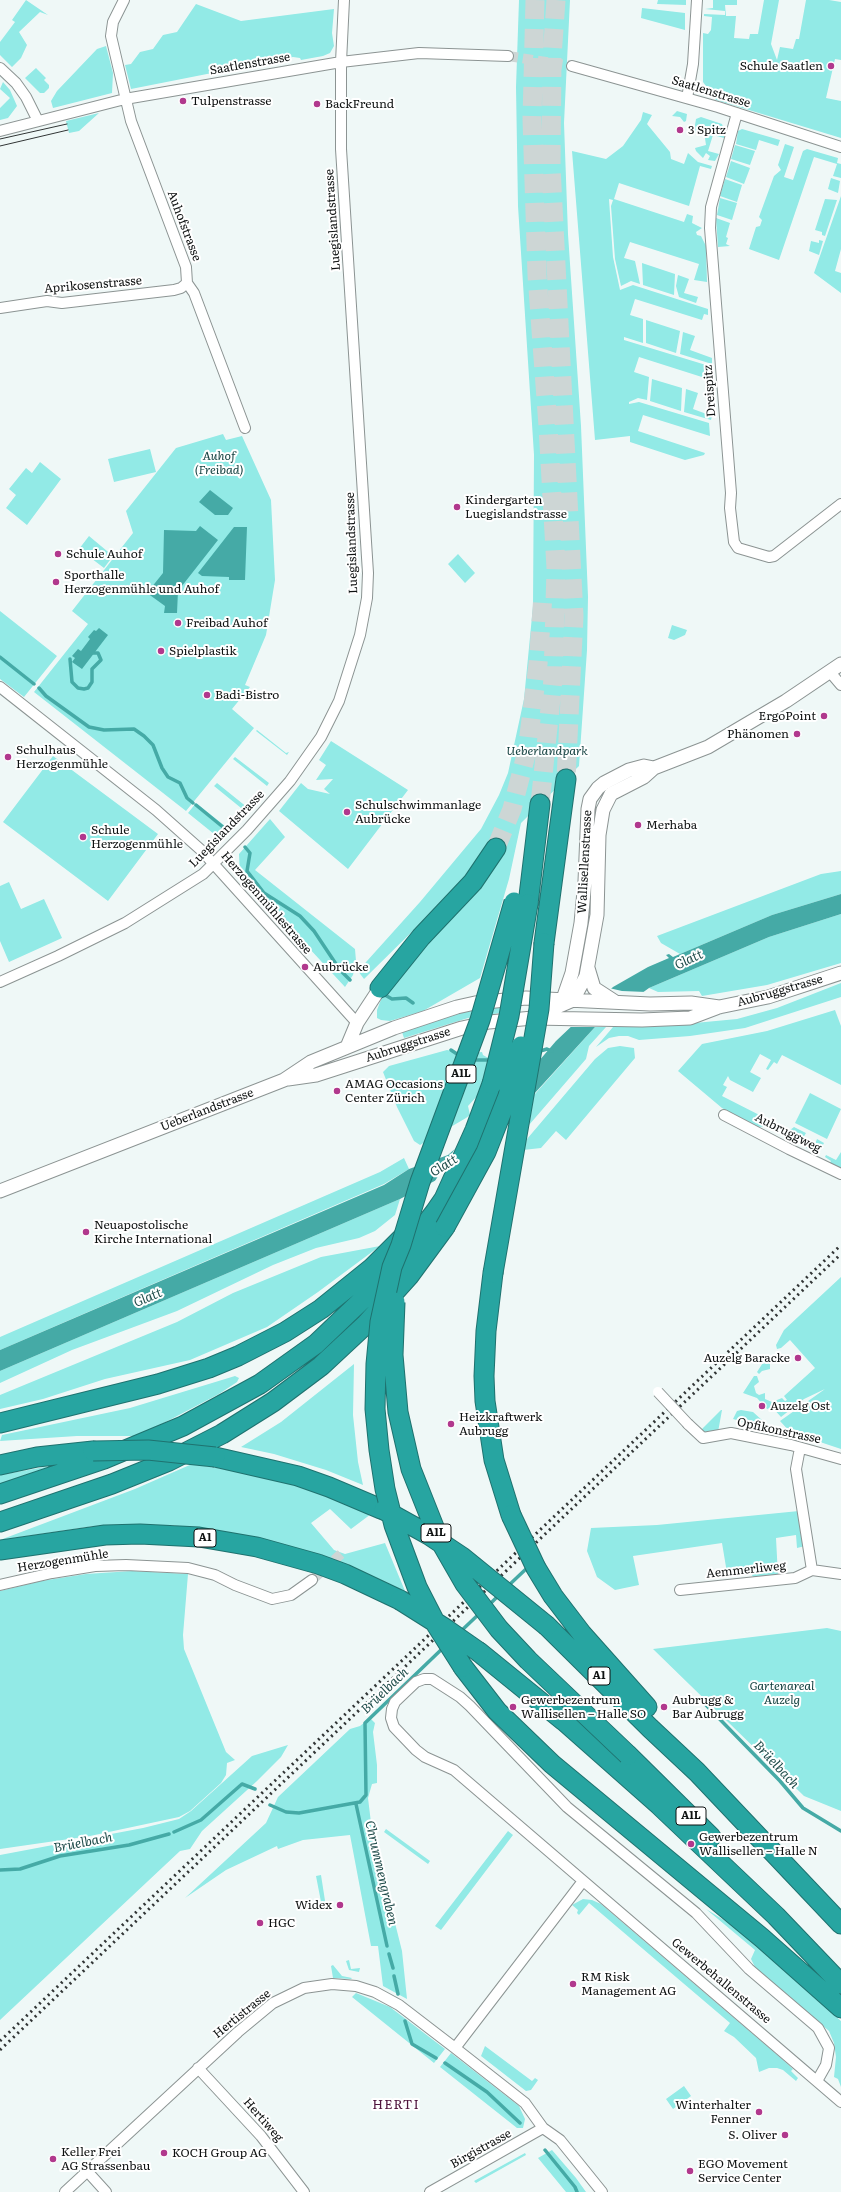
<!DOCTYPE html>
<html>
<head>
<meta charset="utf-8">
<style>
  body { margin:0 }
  canvas { display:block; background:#eff8f7 }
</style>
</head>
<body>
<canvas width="841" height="2192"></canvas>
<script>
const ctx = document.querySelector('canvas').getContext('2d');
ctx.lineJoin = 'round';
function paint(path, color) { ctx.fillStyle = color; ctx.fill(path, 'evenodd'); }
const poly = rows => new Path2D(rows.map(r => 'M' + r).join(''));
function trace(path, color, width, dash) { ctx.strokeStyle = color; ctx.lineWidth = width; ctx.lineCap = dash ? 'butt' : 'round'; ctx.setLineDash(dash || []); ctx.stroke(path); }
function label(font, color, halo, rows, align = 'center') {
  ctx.font = font + ' Literata,serif'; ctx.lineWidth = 4; ctx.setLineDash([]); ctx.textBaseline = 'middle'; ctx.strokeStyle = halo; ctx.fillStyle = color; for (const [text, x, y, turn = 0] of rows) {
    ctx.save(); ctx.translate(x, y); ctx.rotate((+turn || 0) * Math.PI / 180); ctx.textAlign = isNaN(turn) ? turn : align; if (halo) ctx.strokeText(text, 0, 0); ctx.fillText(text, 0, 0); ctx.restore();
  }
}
const green = poly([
  [26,0,48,15,40,12,19,32,27,45,21,58,12,67,0,55,0,42,15,22,12,20],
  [519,0,570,0,564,123,568,234,581,426,588,597,587,650,579,766,521,823,509,879,480,978,423,1011,390,1021,381,1020,377,1018,377,1010,382,997,492,853,508,837,364,979,358,971,420,902,481,829,499,795,508,773,524,699,533,606,534,455,518,206,516,87],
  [658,0,686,0,686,5,657,4],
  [713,0,737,0,737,5,725,5,726,16,736,16,734,38,749,39,750,34,758,34,764,0,779,0,771,44,777,60,780,47,793,49,796,39,799,39,806,0,829,0,841,2,841,60,835,59,826,98,841,101,841,138,716,100,703,82,703,33,708,34,711,30,712,17,704,16,704,14,725,15,725,11,705,9,713,8],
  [196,4,241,21,334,9,332,33,334,46,330,53,323,56,301,60,300,58,293,57,131,89,125,65,131,64,140,52,153,49,163,35,177,32],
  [642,8,685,13,685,30,641,18],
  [106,46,113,73,112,93,53,108,51,101,57,91,97,49],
  [36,68,46,78,44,80,49,85,49,88,44,93,40,93,25,78],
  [3,82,10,90,17,106,8,118,0,120,0,108,10,98,0,89],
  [677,111,687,114,686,121,684,122,680,117,672,116],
  [643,112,652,115,647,124,670,152,671,159,684,164,688,153,698,162,712,166,711,169,700,166,689,206,619,183,614,199,684,222,687,214,693,216,692,223,702,228,696,232,697,235,701,236,706,246,707,282,694,280,699,264,630,242,624,258,635,261,640,284,631,281,621,286,615,259,611,206,613,200,609,199,613,257,620,290,633,285,708,309,708,315,704,314,702,320,635,299,630,315,643,319,643,343,624,337,624,340,706,365,705,378,639,357,634,372,649,377,647,400,638,398,629,402,629,404,639,402,709,423,710,436,643,415,638,431,705,453,704,455,685,460,630,442,630,436,595,440,572,151,606,159,623,146,641,120],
  [99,113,79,131,69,133,66,121],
  [701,117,722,124,725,133,724,138,713,135,708,151,719,154,715,161,708,160,710,156,706,153,703,158,696,151,695,148,706,145,704,132,701,132,701,129,697,130,697,133,695,133,694,131,696,119],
  [742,129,780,140,778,146,759,140,756,150,736,144,738,131],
  [785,144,794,147,784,177,793,180,803,151,807,149,838,158,837,163,841,164,841,178,833,176,837,164,814,157,779,260,749,249,756,227,760,226,762,220,759,217,774,176,781,170,778,165],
  [735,145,755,151,750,165,731,159],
  [731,161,750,168,744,184,726,177],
  [831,178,840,181,838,193,828,189],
  [725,179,742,185,737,202,720,196],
  [841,196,841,249,835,271,841,273,841,293,814,273],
  [720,198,737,203,732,220,717,215],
  [825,199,837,200,825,236,822,235,822,232,815,230],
  [716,218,730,223,726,237,728,238,726,244,730,246,718,247],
  [819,240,823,241,819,255,809,251,811,241,819,243],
  [642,263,675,274,674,295,643,285],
  [678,275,689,279,684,293,698,297,696,303,679,297,676,286],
  [646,320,680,331,676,353,646,343],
  [683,332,695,336,690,350,712,358,712,364,680,354],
  [652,379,682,388,681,411,650,401],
  [686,389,698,393,693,409,712,416,711,420,684,412],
  [223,434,226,440,242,436,271,500,275,580,266,635,245,685,250,687,232,709,254,728,186,811,34,692,88,624,72,611,133,533,126,511,176,448],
  [150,449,156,472,114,482,108,459],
  [40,462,61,479,27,525,6,508,16,495,9,489,26,468,32,473],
  [89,536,113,556,104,568,79,549],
  [458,554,475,573,465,583,448,564],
  [0,611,57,656,24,697,0,679],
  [672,625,687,630,685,635,674,640,668,638],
  [257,730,286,753,289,752,287,755,256,731],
  [331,741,408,790,348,869,279,811,301,783,308,789,330,794,324,789,333,779,316,780,326,765,319,760],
  [53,756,158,834,108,901,3,822],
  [235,757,269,783,267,786,233,759],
  [217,783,248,808,246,812,214,786],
  [196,803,230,830,234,825,236,827,225,838,219,838,188,813],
  [270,819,285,837,255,870,355,949,356,961,353,975,345,987,308,947,289,931,240,876,239,854],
  [841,871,841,894,772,915,680,954,661,943,657,936,821,874],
  [9,882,21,909,44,899,62,938,9,962,0,941,0,886],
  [841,914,841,963,767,985,702,996,699,991,658,992,649,988,769,937],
  [841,983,841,997,745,1028,690,1036,639,1040,628,1036,619,1036,609,1038,596,1047,613,1027,663,1026,737,1019,777,1008],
  [502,1005,500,1013,468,1018,404,1038,402,1032,462,1012],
  [835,1010,841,1026,841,1085,782,1055,777,1064,774,1062,768,1070,766,1069,771,1060,760,1054,750,1072,761,1078,753,1092,730,1080,728,1076,723,1085,727,1087,722,1096,779,1125,757,1127,742,1119,722,1108,678,1071,702,1044,767,1031],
  [595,1027,606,1027,589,1046,586,1059,529,1125,534,1095],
  [620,1046,634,1048,635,1058,566,1140,556,1131,541,1148,523,1150,527,1139,595,1059,608,1048],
  [447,1050,465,1054,482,1052,483,1055,504,1067,468,1106,470,1115,466,1118,420,1145,414,1141,397,1107,383,1072,389,1066],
  [810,1093,841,1109,827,1139,795,1123],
  [794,1127,806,1133,803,1138,815,1144,817,1139,824,1143,818,1154,793,1141,795,1138,786,1133],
  [841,1152,841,1169,829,1164,831,1161,825,1157,826,1155,836,1160],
  [404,1158,409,1169,384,1184,0,1350,0,1337,380,1172],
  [400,1199,395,1215,375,1231,359,1238,316,1248,273,1265,177,1311,72,1350,0,1383,0,1371],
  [380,1246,318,1292,267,1327,190,1360,105,1379,43,1399,0,1409,0,1395,177,1322,233,1293,321,1257],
  [841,1277,841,1449,790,1432,780,1421,825,1389,804,1399,781,1417,772,1407,769,1410,766,1408,757,1398,743,1393,754,1376,757,1376,759,1382,754,1386,756,1393,759,1395,765,1393,765,1399,772,1402,782,1398,785,1401,787,1400,784,1396,815,1368,790,1340,781,1348,777,1349,776,1345,784,1330],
  [768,1355,773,1357,770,1361,770,1369,762,1371,759,1374,757,1372],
  [354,1364,353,1415,358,1462,363,1485,326,1470,274,1454,241,1447,281,1422],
  [235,1376,239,1378,237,1382,219,1394,139,1436,77,1436,0,1441,2,1435,130,1408],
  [721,1410,722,1410,718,1432,706,1436,700,1431],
  [741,1410,753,1412,773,1430,733,1419,737,1411],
  [192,1464,256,1474,322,1493,371,1514,351,1529,330,1509,311,1523,334,1550,345,1554,385,1543,405,1591,338,1563,267,1540,171,1525,94,1526,0,1540,135,1489],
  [56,1465,55,1469,0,1486,0,1475],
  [799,1511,805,1546,797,1548,796,1535,776,1538,778,1576,755,1578,746,1570,727,1573,722,1543,633,1556,639,1585,615,1590,597,1577,587,1551,591,1528,657,1525],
  [132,1571,188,1574,183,1635,184,1649,226,1752,235,1760,227,1763,226,1775,221,1783,190,1811,179,1817,90,1836,0,1849,0,1591,41,1581,86,1574],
  [827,1628,841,1631,841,1811,804,1796,653,1649],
  [370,1718,375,1723,373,1732,377,1765,377,1783,372,1784,368,1798,372,1831,402,1951,407,1999,383,1986,378,1946,371,1946,350,1835,303,1840,278,1849,277,1846,226,1870,185,1898,266,1823,278,1797,350,1729,360,1726],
  [288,1745,281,1757,257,1781,202,1831,190,1849,180,1851,0,2020,0,1855,143,1828,179,1819,191,1811,252,1756],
  [386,1829,430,1861,428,1864,384,1832],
  [508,1831,513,1835,441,1930,435,1926],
  [321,1875,326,1907,322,1907,316,1876],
  [583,1899,592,1900,601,1904,782,2059,793,2069,791,2071,798,2078,796,2081,783,2070,777,2068,769,2068,759,2072,756,2058,734,2037,724,2031,730,2023,589,1903,579,1915,577,1913,578,1910,572,1905],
  [706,1909,732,1925,760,1948,841,2021,841,2087,838,2079,834,2077,836,2057,834,2043,829,2031,756,1969,751,1959,755,1950],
  [349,1960,351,1969,360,1968,359,1972,349,1970,346,1961],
  [333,1965,342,1976,352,1978,351,1979,333,1978,331,1966],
  [356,1993,390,2007,445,2049,434,2063,352,1997],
  [485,2046,532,2081,535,2078,538,2080,531,2090,526,2091,481,2056],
  [451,2053,519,2106,525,2119,523,2128,517,2128,440,2067],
  [684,2086,691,2096,673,2109,666,2099],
  [552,2150,576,2178,586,2192,566,2192,538,2158],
  [525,2153,526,2155,476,2183,474,2181]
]);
const water = poly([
  [210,490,233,508,228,515,215,515,199,502],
  [200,526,218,540,178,591,177,613,164,613,165,606,147,593,163,573,164,530,196,531],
  [234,527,247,527,245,580,229,580,229,577,202,576,198,573],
  [99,628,108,635,82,669,72,662,75,658,72,656,78,649,81,651,90,639,88,637,94,630,96,631],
  [841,894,841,914,769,937,649,988,595,1027,473,1161,400,1199,0,1371,0,1350,384,1185,409,1169,448,1155,491,1117,556,1041,613,987,648,967,669,958,666,955,669,954,673,957,772,915]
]);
const pier = poly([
  [609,988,622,991,646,992,598,1027,569,1027],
  [489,1116,466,1167,432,1186,457,1145]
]);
const stream = poly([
  [0,657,34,684],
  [70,659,72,682,78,688,84,689,88,688,92,682,92,669,101,660,98,653,91,653],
  [39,688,46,696,89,727,104,730,134,729,144,736,153,745,162,768,168,777,180,783,187,798,193,803],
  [196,805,229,832],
  [245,847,250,853,247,871,264,893,300,916,314,931,340,970,350,980],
  [385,995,392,999,406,998,413,1003],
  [451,1050,460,1056],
  [537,1052,547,1049,552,1051],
  [472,1060,491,1060],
  [508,1586,526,1569],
  [488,1606,499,1595],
  [460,1632,480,1613],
  [705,1704,780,1781,803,1808,841,1831],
  [356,1804,387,1946],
  [270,1805,286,1812,299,1813,360,1802,366,1795,365,1723,444,1647],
  [174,1832,201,1820,242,1784,255,1789],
  [0,1870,20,1869,60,1856,129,1845,169,1834],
  [389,1954,393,1968],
  [394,1976,398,1994],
  [405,2021,412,2044,436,2058],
  [445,2063,487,2092,520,2123],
  [545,2150,575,2187,577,2192]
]);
const minorTunnel = poly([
  [508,56,572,66],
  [312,1580,341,1554]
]);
const motorwayTunnel = poly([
  [535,0,532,119,537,275,548,426,556,568,553,679,540,804],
  [556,0,552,57,551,167,574,616,566,779],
  [496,848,512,809,527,751,538,664,543,595]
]);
const minor = poly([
  [124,0,113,22,111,36,131,121,186,267,187,283,194,293,245,428],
  [572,66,718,107,841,147],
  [0,68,16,83,26,97,38,121],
  [687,98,693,64,697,0],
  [737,113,711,207,710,228,731,493,730,508,734,542,738,548,769,557,774,556,841,504],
  [0,131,125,99,341,62,419,53,508,56],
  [0,308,47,301,62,303,174,290,181,288,187,283],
  [830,672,841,685],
  [0,687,156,810,201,850,357,1023],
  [0,982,58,956,125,923,203,874,247,830,290,781,321,737,339,701,360,635,367,598,368,573,341,149,341,62,344,0],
  [724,1115,789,1149,841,1174],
  [688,1424,703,1438,731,1433,791,1445,841,1459],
  [800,1448,796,1469,812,1570],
  [0,1585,52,1573,95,1566,126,1565,188,1568,215,1575,235,1585,272,1599,291,1595,312,1580],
  [680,1590,795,1578,812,1570,841,1574],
  [455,2048,583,1881],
  [198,2068,261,2136,304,2192],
  [817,2081,826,2065,829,2048,818,2028,749,1969,696,1913,567,1807,470,1706,460,1697,432,1679,424,1679,416,1682,395,1702,392,1709,391,1718,394,1727,416,1750,425,1757,454,1770,841,2102],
  [87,2171,106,2192],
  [65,2192,238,2032,273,2003,304,1988,332,1984,356,1986,375,1992,399,2005,455,2048,525,2103,543,2128,560,2140,602,2192],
  [430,2192,543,2128]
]);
const tertiary = poly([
  [588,968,594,988,614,1001],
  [563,999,572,973,581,923,585,881,588,809,590,799,598,788,604,783,629,770,644,766,654,768],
  [536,1016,573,1000,586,976,597,915,599,835,603,810,611,794,644,777,654,768,708,747,786,701,841,664],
  [347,1047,357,1023,380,988],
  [288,1079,316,1075,462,1028,489,1022,533,1018,642,1020,690,1018,719,1007,768,997,841,973],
  [0,1191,284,1080,311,1062,394,1028,457,1007,475,1003,526,998,650,1004,691,1003,719,1007]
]);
const motorway = poly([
  [528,904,540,804],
  [544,943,566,779],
  [380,988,421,937,473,882,496,848],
  [493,1273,486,1331,484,1376,485,1401,494,1460,511,1515],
  [0,1423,158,1384,209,1368,238,1356,285,1332,321,1309,372,1268,405,1235],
  [215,1457,298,1476,329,1487,381,1509],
  [0,1465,37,1457,93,1451],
  [0,1494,104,1459,183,1426,260,1384,316,1344,382,1281,435,1212,444,1199,475,1130,492,1084],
  [0,1522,112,1484,169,1461,222,1434,273,1402,321,1366,365,1325,409,1276,445,1227],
  [0,1550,105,1535,140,1534,199,1537,257,1547,318,1564,345,1574,400,1600],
  [536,1568,553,1596,582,1634,647,1707],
  [547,1626,650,1728,697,1772,841,1924],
  [479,1652,564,1721,659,1805,776,1916,841,1984],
  [463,1667,497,1711,552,1764,762,1938,841,2008],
  [628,1755,711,1837]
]);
const tram = poly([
  [0,139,67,124],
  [0,146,68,130]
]);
const rail = poly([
  [0,2041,841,1245],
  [0,2050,841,1254]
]);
const minorBridge = poly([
  [658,1392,688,1424]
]);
const motorwayBridge = poly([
  [492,1084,509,1016,528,904],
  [445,1227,486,1152,508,1096,521,1046],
  [493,1273,539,1009,544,943],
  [395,1302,393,1355,398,1412,411,1469,438,1537,465,1584,499,1629,528,1660,628,1755],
  [93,1451,148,1450,215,1457],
  [384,1510,429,1535,462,1557,547,1626],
  [511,1515,536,1568],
  [400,1600,446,1629,479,1652],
  [463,1667,437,1626,417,1587,394,1525,385,1489,379,1450,375,1409,376,1364,380,1322,392,1267,401,1245,420,1182,480,1020,514,902]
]);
const markers = [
  [831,66,4,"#b1388d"],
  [183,101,4,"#b1388d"],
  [317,104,4,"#b1388d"],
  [680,130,4,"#b1388d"],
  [457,507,4,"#b1388d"],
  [58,554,4,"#b1388d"],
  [56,582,4,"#b1388d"],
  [178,623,4,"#b1388d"],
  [161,651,4,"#b1388d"],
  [207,695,4,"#b1388d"],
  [824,716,4,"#b1388d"],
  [797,734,4,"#b1388d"],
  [8,757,4,"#b1388d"],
  [347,812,4,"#b1388d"],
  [638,825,4,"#b1388d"],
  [83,837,4,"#b1388d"],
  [305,967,4,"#b1388d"],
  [337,1091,4,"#b1388d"],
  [86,1232,4,"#b1388d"],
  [798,1358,4,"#b1388d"],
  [762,1406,4,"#b1388d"],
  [451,1424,4,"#b1388d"],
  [513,1707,4,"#b1388d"],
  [664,1707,4,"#b1388d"],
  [691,1844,4,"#b1388d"],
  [340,1905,4,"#b1388d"],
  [260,1923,4,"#b1388d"],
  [573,1984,4,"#b1388d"],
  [759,2112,4,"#b1388d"],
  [785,2135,4,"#b1388d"],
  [164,2153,4,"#b1388d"],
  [53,2159,4,"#b1388d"],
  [690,2171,4,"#b1388d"]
];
const shields = [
  [461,1074,30],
  [436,1533,30],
  [205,1538,22],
  [599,1676,22],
  [691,1816,30]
];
const shieldNames = [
  ["A1L",461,1074],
  ["A1L",436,1533],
  ["A1",205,1538],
  ["A1",599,1676],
  ["A1L",691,1816]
];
const streetNames = [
  ["Saatlenstrasse",250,64,-10],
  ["Saatlenstrasse",711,92,17],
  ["Luegislandstrasse",333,220,-94],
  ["Auhofstrasse",184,226,69],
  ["Aprikosenstrasse",93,285,-5],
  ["Dreispitz",710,391,-94],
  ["Luegislandstrasse",352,543,-92],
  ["Luegislandstrasse",227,829,-46],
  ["Wallisellenstrasse",585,862,-87],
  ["Herzogenmühlestrasse",266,903,49],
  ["Aubruggstrasse",780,991,-16],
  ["Aubruggstrasse",408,1045,-18],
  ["Ueberlandstrasse",207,1110,-21],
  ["Aubruggweg",788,1133,27],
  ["Opfikonstrasse",779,1431,12],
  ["Herzogenmühle",63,1561,-9],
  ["Aemmerliweg",746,1570,-6],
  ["Gewerbehallenstrasse",721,1981,40],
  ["Hertistrasse",242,2014,-39],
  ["Hertiweg",263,2120,49],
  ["Birgistrasse",481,2149,-29]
];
const poiNames = [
  ["Schule Saatlen",823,66,"right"],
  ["Tulpenstrasse",191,101],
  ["BackFreund",325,104],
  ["3 Spitz",688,130],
  ["Kindergarten",465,500],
  ["Luegislandstrasse",465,514],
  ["Schule Auhof",66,554],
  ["Sporthalle",64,575],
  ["Herzogenmühle und Auhof",64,589],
  ["Freibad Auhof",186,623],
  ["Spielplastik",169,651],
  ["Badi-Bistro",215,695],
  ["ErgoPoint",816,716,"right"],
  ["Phänomen",789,734,"right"],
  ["Schulhaus",16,750],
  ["Herzogenmühle",16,764],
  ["Schulschwimmanlage",355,805],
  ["Aubrücke",355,819],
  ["Merhaba",646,825],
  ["Schule",91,830],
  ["Herzogenmühle",91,844],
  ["Aubrücke",313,967],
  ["AMAG Occasions",345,1084],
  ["Center Zürich",345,1098],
  ["Neuapostolische",94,1225],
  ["Kirche International",94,1239],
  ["Auzelg Baracke",790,1358,"right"],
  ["Auzelg Ost",770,1406],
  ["Heizkraftwerk",459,1417],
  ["Aubrugg",459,1431],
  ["Gewerbezentrum",521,1700],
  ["Wallisellen – Halle SO",521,1714],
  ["Aubrugg &",672,1700],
  ["Bar Aubrugg",672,1714],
  ["Gewerbezentrum",699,1837],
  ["Wallisellen – Halle N",699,1851],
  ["Widex",332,1905,"right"],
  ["HGC",268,1923],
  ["RM Risk",581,1977],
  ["Management AG",581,1991],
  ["Winterhalter",751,2105,"right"],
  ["Fenner",751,2119,"right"],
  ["S. Oliver",777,2135,"right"],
  ["Keller Frei",61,2152],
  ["AG Strassenbau",61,2166],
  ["KOCH Group AG",172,2153],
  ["EGO Movement",698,2164],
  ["Service Center",698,2178]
];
const parkNames = [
  ["Auhof",219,456],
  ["(Freibad)",219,470],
  ["Ueberlandpark",547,751],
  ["Gartenareal",782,1686],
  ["Auzelg",782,1700]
];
const waterNames = [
  ["Glatt",689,960,-25],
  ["Glatt",444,1166,-32],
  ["Glatt",148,1298,-23],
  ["Brüelbach",385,1691,-44],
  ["Brüelbach",776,1765,47],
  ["Brüelbach",83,1843,-11],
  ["Chrummengraben",381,1873,77]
];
const neighbourhoodNames = [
  ["HERTI",396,2105]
];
paint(green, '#92eae6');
paint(water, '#45aaa6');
paint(pier, '#eff8f7');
trace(stream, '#45aaa6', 3.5);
trace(minorTunnel, '#cdd6d5', 10, [10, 5]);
trace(motorwayTunnel, '#cdd6d5', 19, [19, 10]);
trace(minor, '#8c9493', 12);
trace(tertiary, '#8c9493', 15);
trace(motorway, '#1f726f', 21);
trace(minor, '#fff', 10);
trace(tertiary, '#fff', 13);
trace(motorway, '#27a5a1', 19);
trace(tram, '#313535', 1);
trace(rail, '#313535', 3, [2, 4]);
trace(minorBridge, '#8c9493', 12, []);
trace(motorwayBridge, '#1f726f', 21, []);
trace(minorBridge, '#fff', 10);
trace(motorwayBridge, '#27a5a1', 19);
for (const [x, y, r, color] of markers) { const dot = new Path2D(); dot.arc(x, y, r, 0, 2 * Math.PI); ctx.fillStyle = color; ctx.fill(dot); trace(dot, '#fff', 1.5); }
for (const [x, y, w] of shields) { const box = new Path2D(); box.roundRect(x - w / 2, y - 9, w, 18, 3); ctx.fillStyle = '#fff'; ctx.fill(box); trace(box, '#0f1212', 1); }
label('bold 11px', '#0f1212', null, shieldNames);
label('12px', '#0f1212', '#fff', streetNames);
label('12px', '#0f1212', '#fff', poiNames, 'left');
label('italic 12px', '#113f3e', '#fff', parkNames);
label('italic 13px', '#1f4c4a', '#fff', waterNames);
ctx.letterSpacing = '1px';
label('13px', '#4e143d', '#fff', neighbourhoodNames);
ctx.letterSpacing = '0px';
</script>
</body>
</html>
